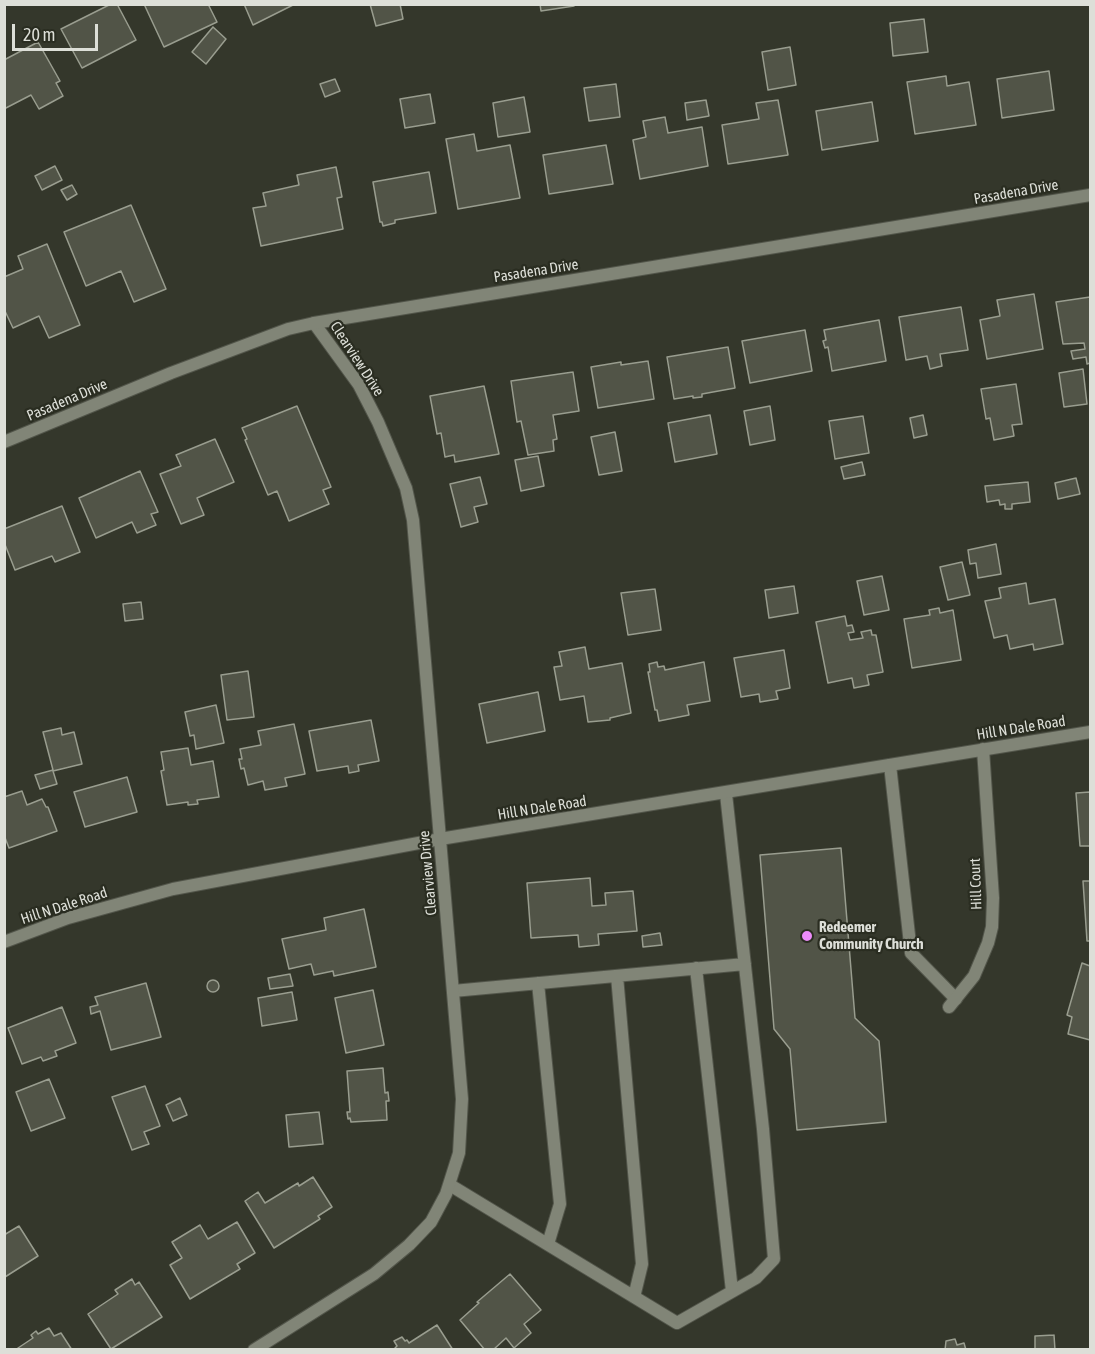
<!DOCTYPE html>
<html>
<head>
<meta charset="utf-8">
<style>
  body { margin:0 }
  #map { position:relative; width:1095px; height:1354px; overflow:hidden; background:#34372b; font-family:"Asap Condensed",sans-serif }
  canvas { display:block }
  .frame { position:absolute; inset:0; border:6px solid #dddfd8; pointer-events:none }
  .scale { position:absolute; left:12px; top:24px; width:86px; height:27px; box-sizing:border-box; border:3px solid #dddfd8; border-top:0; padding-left:8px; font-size:18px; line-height:21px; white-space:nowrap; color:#dddfd8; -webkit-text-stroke:4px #2a2d21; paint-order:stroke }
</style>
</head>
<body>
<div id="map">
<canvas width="1095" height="1354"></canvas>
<div class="frame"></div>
<div class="scale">20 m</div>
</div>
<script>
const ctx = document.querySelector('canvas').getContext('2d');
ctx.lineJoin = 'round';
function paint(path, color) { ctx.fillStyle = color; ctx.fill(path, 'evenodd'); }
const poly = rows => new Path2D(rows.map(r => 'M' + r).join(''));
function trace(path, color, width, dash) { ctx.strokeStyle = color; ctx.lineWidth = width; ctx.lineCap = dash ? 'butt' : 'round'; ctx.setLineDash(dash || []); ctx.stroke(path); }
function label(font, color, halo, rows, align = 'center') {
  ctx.font = font + ' "Asap Condensed",sans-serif'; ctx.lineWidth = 4.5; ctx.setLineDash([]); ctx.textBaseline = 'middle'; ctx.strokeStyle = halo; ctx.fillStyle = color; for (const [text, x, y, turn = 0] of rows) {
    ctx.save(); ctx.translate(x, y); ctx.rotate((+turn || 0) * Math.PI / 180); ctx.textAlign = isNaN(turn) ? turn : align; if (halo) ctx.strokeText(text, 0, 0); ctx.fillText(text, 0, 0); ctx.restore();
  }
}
const building = poly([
  [111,4,117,4,136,40,82,68,61,29,111,4],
  [144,4,208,4,217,22,164,47,144,4],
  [244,4,295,4,253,25,244,4],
  [370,4,400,4,403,19,376,26,370,4],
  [540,4,574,4,574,6,541,11,540,4],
  [924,19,928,52,893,56,890,23,924,19],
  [213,27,226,39,206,64,192,52,213,27],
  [38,42,60,81,56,83,63,96,39,109,31,95,4,109,4,60,38,42],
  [790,47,796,85,768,90,762,52,790,47],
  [1049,71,1054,110,1002,118,997,79,1049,71],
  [946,76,947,86,969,82,976,125,915,134,907,82,946,76],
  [335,79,340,91,325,97,320,84,335,79],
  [616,84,620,117,589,121,584,88,616,84],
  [430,94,435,123,405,128,400,99,430,94],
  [524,97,530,132,498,137,493,103,524,97],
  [706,100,709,116,687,120,685,103,706,100],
  [778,100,788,155,728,164,722,125,759,119,756,103,778,100],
  [872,102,878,141,822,150,816,111,872,102],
  [665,117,668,133,702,127,708,166,640,179,633,140,646,137,643,121,665,117],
  [474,134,477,151,510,145,520,198,458,209,446,139,474,134],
  [606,145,613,184,549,194,543,155,606,145],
  [55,166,62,180,42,190,35,176,55,166],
  [336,167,342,197,337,198,343,229,261,246,253,208,266,206,263,193,299,185,297,175,336,167],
  [429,172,436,213,395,220,395,223,383,226,382,222,380,222,373,182,429,172],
  [72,185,77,194,67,200,61,190,72,185],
  [131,205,166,289,134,302,121,271,86,286,64,232,131,205],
  [47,244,80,325,49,338,39,316,13,328,4,309,4,277,23,269,18,256,47,244],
  [1034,294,1043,349,987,359,980,320,1000,316,997,300,1034,294],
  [1090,297,1090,363,1087,364,1086,357,1073,359,1071,351,1085,349,1084,343,1063,344,1056,302,1090,297],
  [961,307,968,350,940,354,942,366,930,369,927,356,906,360,899,317,961,307],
  [879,320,886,361,832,371,828,347,825,348,823,341,826,340,824,330,879,320],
  [805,330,812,371,750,383,742,341,805,330],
  [728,347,735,388,702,394,702,397,693,398,693,396,674,399,667,357,728,347],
  [648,361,654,399,598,408,591,367,621,362,621,365,648,361],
  [1083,369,1087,404,1064,407,1059,373,1083,369],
  [573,372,579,411,553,415,557,439,553,440,554,451,528,455,521,421,517,422,511,381,573,372],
  [1016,384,1022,424,1012,425,1014,436,994,440,990,418,986,419,981,389,1016,384],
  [484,386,499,454,455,462,454,455,445,457,441,433,437,434,430,396,484,386],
  [297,406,331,487,323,490,329,504,289,521,277,491,268,495,245,440,247,439,242,428,297,406],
  [770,406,775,440,750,445,744,411,770,406],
  [710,415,717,454,675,462,668,423,710,415],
  [923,415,927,435,914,438,910,418,923,415],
  [863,416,869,453,835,459,829,421,863,416],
  [615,432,622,471,599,475,591,437,615,432],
  [215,439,234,482,197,498,204,515,181,524,160,474,181,466,176,455,215,439],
  [538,456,544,486,521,491,515,460,538,456],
  [862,462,865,475,844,479,841,467,862,462],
  [140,471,158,512,151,514,156,525,137,533,132,522,96,538,79,498,140,471],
  [480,477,487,504,474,507,478,522,461,527,450,484,480,477],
  [1076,478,1080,494,1058,499,1055,483,1076,478],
  [1028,482,1030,502,1012,504,1012,509,1005,509,1005,504,1000,505,999,500,987,502,985,486,1028,482],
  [62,506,80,552,55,562,52,556,15,570,4,542,4,529,62,506],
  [996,544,1001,574,978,578,976,563,970,564,968,550,996,544],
  [962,562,970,595,948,600,940,567,962,562],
  [882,576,889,610,864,615,857,581,882,576],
  [1026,583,1029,604,1055,599,1063,644,1034,650,1033,644,1010,649,1007,635,994,638,985,601,1001,598,999,588,1026,583],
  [794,586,798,613,769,618,765,590,794,586],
  [655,589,661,630,628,635,621,593,655,589],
  [141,602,143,619,125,621,123,604,141,602],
  [939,608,940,613,953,610,961,660,912,668,904,619,930,615,929,610,939,608],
  [845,616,847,626,852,625,854,632,848,633,850,640,863,638,861,632,871,630,872,635,876,635,883,672,867,675,869,685,854,688,852,678,828,683,816,622,845,616],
  [585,647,589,669,622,663,631,713,610,718,610,720,588,722,584,696,560,700,554,667,562,666,559,652,585,647],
  [784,650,790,688,776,691,778,699,760,702,759,694,741,697,734,658,784,650],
  [657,662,658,667,664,666,665,670,704,662,710,701,687,705,689,715,659,721,657,710,655,710,648,672,650,672,649,664,657,662],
  [248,671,254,717,227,720,221,675,248,671],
  [538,692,545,731,487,743,479,704,538,692],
  [216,705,224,743,196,749,194,735,190,736,185,712,216,705],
  [371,720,379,761,358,765,359,771,349,773,348,766,317,771,309,731,371,720],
  [294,724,305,774,285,778,287,786,265,790,263,781,248,785,244,768,241,769,239,759,242,759,240,749,261,745,258,731,294,724],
  [61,728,62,735,74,732,82,764,53,771,57,784,40,789,35,775,53,770,43,732,61,728],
  [188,748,191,765,213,761,219,797,197,800,198,804,188,805,188,802,167,805,161,771,164,770,161,752,188,748],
  [127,777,137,812,85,827,74,792,127,777],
  [22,791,27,805,42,799,46,807,48,807,57,831,9,848,4,835,4,797,22,791],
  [1090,792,1090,846,1080,846,1076,793,1090,792],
  [841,848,855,1018,879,1041,886,1122,797,1130,790,1049,774,1029,760,855,841,848],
  [590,878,592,906,606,905,605,893,633,891,637,931,598,934,599,945,579,947,578,935,531,938,527,883,590,878],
  [1083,881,1090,881,1090,941,1087,941,1083,881],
  [364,909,376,967,334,976,333,971,314,975,311,964,289,969,282,939,326,930,324,918,364,909],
  [660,933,662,945,643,947,642,936,660,933],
  [1082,963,1090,966,1090,1040,1068,1034,1072,1017,1067,1015,1082,963],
  [290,974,293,986,270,989,268,978,290,974],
  '207 986a6 6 0 1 1 12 0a6 6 0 1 1-12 0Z',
  [146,983,161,1037,111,1050,100,1011,91,1014,90,1007,98,1005,95,997,146,983],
  [373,990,384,1045,346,1053,335,998,373,990],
  [292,992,297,1020,262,1026,258,998,292,992],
  [62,1007,76,1043,55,1051,57,1056,43,1061,41,1057,22,1064,8,1028,62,1007],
  [383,1068,385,1093,388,1092,389,1101,386,1101,387,1120,351,1122,350,1118,348,1119,347,1112,350,1112,347,1071,383,1068],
  [49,1079,65,1118,31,1131,16,1092,49,1079],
  [145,1086,160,1126,144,1132,149,1144,132,1150,112,1097,145,1086],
  [180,1098,187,1115,173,1121,166,1105,180,1098],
  [319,1112,323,1144,289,1147,286,1115,319,1112],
  [313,1177,332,1207,318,1216,320,1219,274,1248,245,1201,258,1192,265,1203,298,1183,299,1186,313,1177],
  [237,1222,255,1253,237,1264,240,1269,190,1299,170,1265,182,1258,172,1242,200,1225,208,1239,237,1222],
  [19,1226,38,1256,5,1277,4,1235,19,1226],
  [510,1274,541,1310,524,1324,531,1333,514,1348,506,1338,493,1350,485,1350,460,1320,479,1303,477,1302,510,1274],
  [132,1279,135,1285,139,1282,162,1317,111,1349,88,1314,118,1294,115,1290,132,1279],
  [437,1325,453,1350,396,1350,395,1348,397,1346,394,1341,402,1337,405,1341,407,1340,409,1343,437,1325],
  [49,1328,54,1336,61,1333,72,1350,15,1350,33,1338,31,1335,36,1331,38,1334,49,1328],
  [1054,1335,1055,1350,1035,1350,1035,1336,1054,1335],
  [955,1339,957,1345,964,1343,966,1350,945,1350,946,1341,955,1339]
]);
const service = poly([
  [890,765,911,953,956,999],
  [696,968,732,1291],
  [617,976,642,1264,634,1297],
  [538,983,560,1204,548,1244],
  [453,991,745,964],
  [450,1185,677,1323,756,1278,774,1259,763,1129,726,794]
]);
const minor = poly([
  [4,942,68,918,173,889,440,839,1090,732],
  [949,1007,974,976,988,943,992,927,993,898,983,749],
  [254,1350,374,1274,409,1245,431,1222,446,1194,459,1153,462,1099,413,520,406,488,378,422,359,385,314,323]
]);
const tertiary = poly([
  [4,442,171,373,288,329,314,323,1090,195]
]);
const markers = [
  [807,936,6,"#ed8cfa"]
];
const streetNames = [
  ["Pasadena Drive",1016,192,-10],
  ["Pasadena Drive",536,271,-9],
  ["Clearview Drive",357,359,57],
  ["Pasadena Drive",67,400,-23],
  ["Hill N Dale Road",1021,728,-9],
  ["Hill N Dale Road",542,808,-9],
  ["Clearview Drive",428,873,-95],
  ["Hill Court",976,884,-92],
  ["Hill N Dale Road",64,906,-18]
];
const poiNames = [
  ["Redeemer",819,927],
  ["Community Church",819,944]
];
paint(building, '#515447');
trace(building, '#999d8f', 1.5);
trace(service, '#52554a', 14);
trace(minor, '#52554a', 14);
trace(tertiary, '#52554a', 14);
trace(service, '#818577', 12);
trace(minor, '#818577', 12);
trace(tertiary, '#818577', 12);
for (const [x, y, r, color] of markers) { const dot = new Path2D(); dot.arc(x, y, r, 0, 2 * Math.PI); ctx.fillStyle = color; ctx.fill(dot); trace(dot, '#2a2d21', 2); }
label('15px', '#dddfd8', '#2a2d21', streetNames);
label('bold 15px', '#dddfd8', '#2a2d21', poiNames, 'left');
</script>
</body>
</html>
